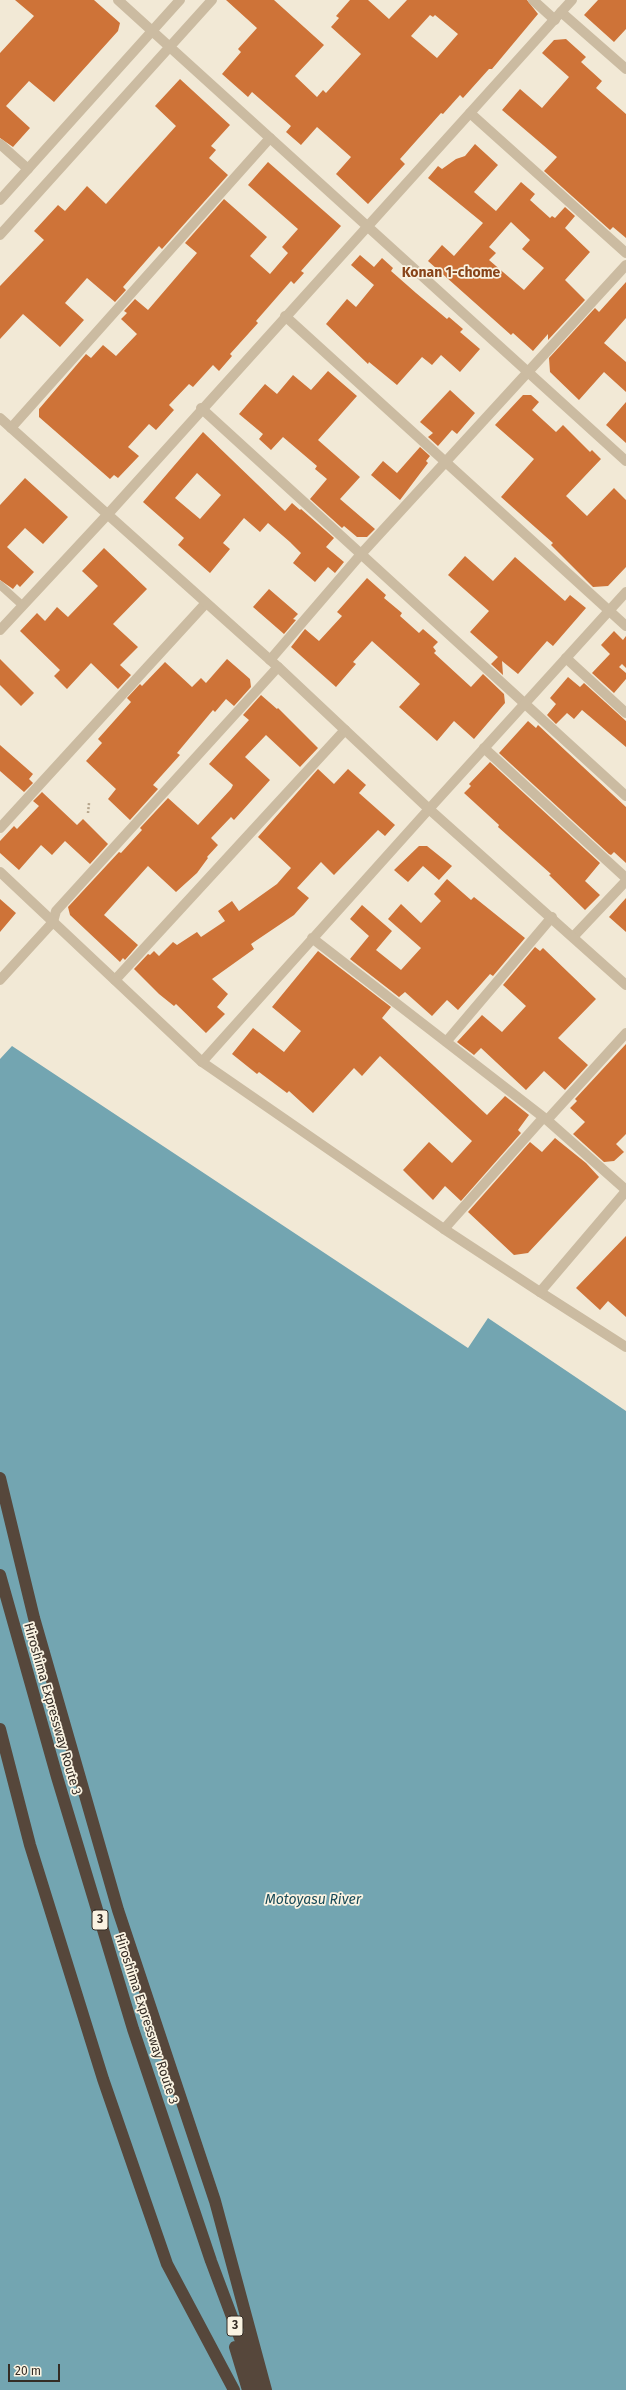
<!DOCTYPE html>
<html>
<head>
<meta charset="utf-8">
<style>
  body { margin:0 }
  #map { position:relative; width:626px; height:2390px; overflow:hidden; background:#f2e9d6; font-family:"Fira Sans",sans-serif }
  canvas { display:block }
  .scale { position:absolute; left:8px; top:2364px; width:52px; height:18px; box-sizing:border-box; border:2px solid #342c25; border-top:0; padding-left:5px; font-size:12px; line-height:14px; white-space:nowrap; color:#342c25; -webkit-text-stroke:3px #faf3e2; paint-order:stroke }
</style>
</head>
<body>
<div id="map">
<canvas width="626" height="2390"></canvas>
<div class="scale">20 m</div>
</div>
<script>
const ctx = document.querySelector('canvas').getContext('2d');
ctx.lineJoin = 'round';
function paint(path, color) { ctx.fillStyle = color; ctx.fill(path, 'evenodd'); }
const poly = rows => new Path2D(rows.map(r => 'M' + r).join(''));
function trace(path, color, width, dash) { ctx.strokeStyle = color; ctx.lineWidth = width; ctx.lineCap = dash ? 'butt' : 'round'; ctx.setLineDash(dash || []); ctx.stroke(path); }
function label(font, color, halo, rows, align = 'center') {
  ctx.font = font + ' "Fira Sans",sans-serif'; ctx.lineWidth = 3.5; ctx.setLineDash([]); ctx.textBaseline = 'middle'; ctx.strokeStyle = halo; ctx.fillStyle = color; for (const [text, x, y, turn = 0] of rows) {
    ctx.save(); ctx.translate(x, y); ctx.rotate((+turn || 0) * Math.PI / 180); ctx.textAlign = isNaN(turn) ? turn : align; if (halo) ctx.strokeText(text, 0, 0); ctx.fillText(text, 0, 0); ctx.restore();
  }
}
const water = poly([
  [12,1046,468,1348,488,1318,626,1411,626,2390,0,2390,0,1059]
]);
const building = poly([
  [15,0,94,0,120,23,118,31,54,102,29,81,6,106,30,128,13,147,0,138,0,53,34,16],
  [226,0,274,0,324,45,295,76,317,97,323,90,326,93,361,54,331,27,339,18,336,16,350,0,368,0,389,19,407,0,527,0,538,14,492,69,489,69,463,98,460,95,443,114,441,113,400,159,405,164,368,204,336,174,351,157,317,127,301,145,286,132,291,126,252,92,248,97,222,74,241,52,238,49,257,28],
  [430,15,433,17,435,15,458,34,437,58,411,36],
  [598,0,626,0,626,29,614,42,584,15],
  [566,39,586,57,581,62,602,81,596,88,626,114,626,238,613,227,610,230,544,171,557,157,502,110,520,89,542,108,569,77,542,53,554,40],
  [180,79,230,125,211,146,216,150,209,158,228,175,162,249,159,246,123,287,126,290,115,302,87,278,65,303,84,320,60,347,23,314,0,339,0,286,44,240,34,231,58,205,65,211,87,186,106,204,176,126,155,106],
  [475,144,498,165,474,192,496,211,521,182,535,194,530,200,550,218,552,216,555,218,565,207,575,216,565,228,590,252,565,280,585,300,548,340,548,334,533,351,513,333,511,335,428,261,442,245,454,256,483,223,428,178,438,166,442,169,456,159,465,156],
  [511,222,530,240,522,249,544,268,524,290,489,260,496,253,489,247],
  [268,162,341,226,301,271,304,273,294,284,291,281,256,321,258,323,230,354,232,356,219,371,213,365,193,387,189,384,169,405,174,410,156,430,149,424,128,447,139,456,118,478,114,475,110,479,39,417,39,409,86,354,91,358,103,345,116,356,137,334,121,319,127,313,124,311,135,299,148,310,197,253,185,243,224,199,267,237,250,256,270,274,288,253,282,247,298,229,248,185],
  [360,255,374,267,382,258,393,268,391,271,416,293,447,319,449,317,463,329,460,332,480,349,460,372,441,355,432,365,422,357,397,385,369,362,368,364,326,324,347,299,356,307,374,285,351,265],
  [626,282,626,318,604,343,626,362,626,392,604,372,579,400,550,372,549,358,595,308,599,312],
  [328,371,357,396,318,440,360,477,340,499,375,529,367,537,357,537,344,526,342,528,310,499,327,479,315,469,317,466,283,437,271,450,259,439,263,434,239,414,265,384,277,394,293,375,311,390],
  [450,390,475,413,457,434,452,430,438,446,428,437,433,433,420,422],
  [523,395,531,395,539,402,532,410,556,432,563,425,590,452,592,450,601,459,566,496,587,516,614,488,626,500,626,567,608,586,593,587,551,545,553,543,501,497,534,459,495,425],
  [626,402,626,443,606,425],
  [203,432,285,511,292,503,300,510,301,509,334,538,326,547,344,562,335,573,328,567,315,582,293,563,301,553,290,542,268,523,260,532,244,518,223,543,230,549,210,573,178,545,184,538,143,502],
  [197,473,221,495,200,519,175,498],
  [420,447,430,456,426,461,428,463,400,500,371,475,383,461,397,473],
  [25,478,68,517,43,544,25,528,7,547,34,572,20,587,17,584,13,589,0,580,0,505],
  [104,548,147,589,113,624,138,647,120,665,131,675,118,689,91,663,67,689,54,676,60,670,20,631,37,613,45,621,57,607,68,617,98,586,82,571],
  [465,556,493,581,515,557,565,601,570,595,586,608,553,646,547,641,518,674,502,661,503,675,491,664,498,657,470,632,489,611,448,575],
  [367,578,386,595,384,598,402,613,400,616,419,633,423,629,438,642,433,647,436,651,434,653,471,687,483,674,504,694,505,703,474,739,454,721,437,741,399,707,420,684,372,641,353,662,356,664,336,687,291,647,305,629,319,641,342,616,337,612],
  [269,589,298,614,293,619,296,620,284,634,253,607],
  [614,631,623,640,626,636,626,668,622,664,619,667,626,673,626,679,614,693,592,673,610,654,601,645],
  [0,659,34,693,21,706,0,685],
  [227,659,250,679,251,687,234,706,226,699,215,712,213,710,177,753,180,755,153,785,158,789,130,820,108,799,116,789,86,761,102,743,98,739,131,702,127,698,140,684,142,686,165,662,192,687,201,678,206,683],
  [568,677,580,687,584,683,626,721,626,747,582,710,574,719,567,713,556,724,547,715,556,704,550,698],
  [261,695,277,709,278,708,318,748,300,767,266,735,245,757,270,780,234,820,231,817,211,838,218,845,207,857,208,858,197,873,176,892,148,866,104,915,138,945,125,960,123,958,120,962,70,915,68,907,119,852,121,853,142,830,140,828,168,798,198,825,231,789,233,785,209,764,249,720,243,715],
  [528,721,536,728,538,725,626,807,626,863,614,852,611,855,609,854,499,753],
  [0,745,33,774,29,779,33,783,24,792,0,771],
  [490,762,600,863,585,881,600,895,585,910,549,875,551,874,498,827,499,825,464,793,471,786,469,784],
  [318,769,334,784,348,769,366,785,359,793,395,825,385,836,378,830,334,875,321,862,297,888,309,898,294,915,251,944,254,949,212,979,228,994,217,1007,225,1014,206,1033,176,1004,174,1006,159,994,134,969,148,954,150,955,154,951,159,956,173,942,177,945,197,932,201,937,225,921,218,911,232,901,239,911,277,884,291,868,258,837],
  [42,792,77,825,83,819,108,844,90,864,65,841,52,855,41,845,19,870,0,853,0,841,14,826,17,829,39,806,33,801],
  [419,846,427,846,452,866,439,880,423,866,408,882,394,870],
  [447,879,471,900,474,897,525,938,493,976,490,974,458,1010,447,1000,432,1016,405,992,399,997,350,959,369,936,350,919,362,905,392,931,376,950,401,970,421,948,388,919,401,904,421,923,441,901,434,894],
  [626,898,626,932,609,917],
  [0,899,16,913,0,932],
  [535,947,540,951,543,948,596,999,558,1038,588,1065,565,1090,544,1071,526,1090,481,1048,474,1055,457,1042,482,1015,502,1032,526,1006,503,985],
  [318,951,391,1007,382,1018,487,1115,505,1096,529,1115,518,1130,521,1133,461,1201,445,1186,433,1200,403,1170,429,1142,452,1163,472,1141,380,1056,362,1076,354,1068,313,1113,289,1091,287,1093,259,1072,257,1074,232,1054,253,1028,284,1052,301,1031,272,1007],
  [626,1044,626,1134,616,1144,624,1152,614,1161,604,1162,573,1134,585,1122,570,1108,577,1101,575,1099],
  [555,1138,586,1163,599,1177,528,1253,514,1255,468,1212,530,1142,542,1152],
  [626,1236,626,1317,608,1301,600,1310,576,1288]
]);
const path = poly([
  [88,813,89,803]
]);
const service = poly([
  [0,585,22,605]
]);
const minor = poly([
  [533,0,555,20],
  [561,12,626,69],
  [470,113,626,253],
  [0,144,28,169],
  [285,316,626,626],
  [201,408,626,796],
  [11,428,270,138],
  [566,658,626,713],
  [270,660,362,553,626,265],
  [484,748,626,878],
  [0,828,206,603],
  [53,922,56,911,278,667],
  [573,937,626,881],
  [312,938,547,1120,626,1190],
  [115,980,345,730],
  [446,1042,552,917],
  [202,1062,429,809],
  [547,1120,626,1033],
  [444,1229,543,1118],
  [540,1292,626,1347]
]);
const tertiary = poly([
  [118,0,626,461],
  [0,200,180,0],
  [0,235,212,0],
  [0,418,278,667,429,809,626,985],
  [0,630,108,514,572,0],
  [429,809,626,592],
  [0,872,202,1062,444,1229,540,1292,626,1191],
  [0,980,53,922]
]);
const motorway = poly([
  [0,1478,34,1618,118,1910,215,2201,266,2390],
  [0,1575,57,1777,133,2029,211,2261,259,2389],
  [0,1729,30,1845,103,2079,167,2264,234,2390],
  [235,2347,248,2390]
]);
const shields = [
  [100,1920,16],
  [235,2326,16]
];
const shieldNames = [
  ["3",100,1920],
  ["3",235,2326]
];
const streetNames = [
  ["Hiroshima Expressway Route 3",52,1709,74],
  ["Hiroshima Expressway Route 3",146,2019,72]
];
const neighbourhoodNames = [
  ["Konan 1-chome",451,273]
];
const waterNames = [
  ["Motoyasu River",313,1900]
];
paint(water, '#73a5b1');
paint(building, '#ce7338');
trace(path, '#b6a58c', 2.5, [2, 2]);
trace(service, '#cbbba1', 8);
trace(minor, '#cbbba1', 10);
trace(tertiary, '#cbbba1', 10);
trace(motorway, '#56473b', 12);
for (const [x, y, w] of shields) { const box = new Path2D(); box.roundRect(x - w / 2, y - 10, w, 20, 3); ctx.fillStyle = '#faf3e2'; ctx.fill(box); trace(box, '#342c25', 1); }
label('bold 12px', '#342c25', null, shieldNames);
label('13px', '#342c25', '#faf3e2', streetNames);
label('bold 14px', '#884419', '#faf3e2', neighbourhoodNames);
label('italic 14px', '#184a58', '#faf3e2', waterNames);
</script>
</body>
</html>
